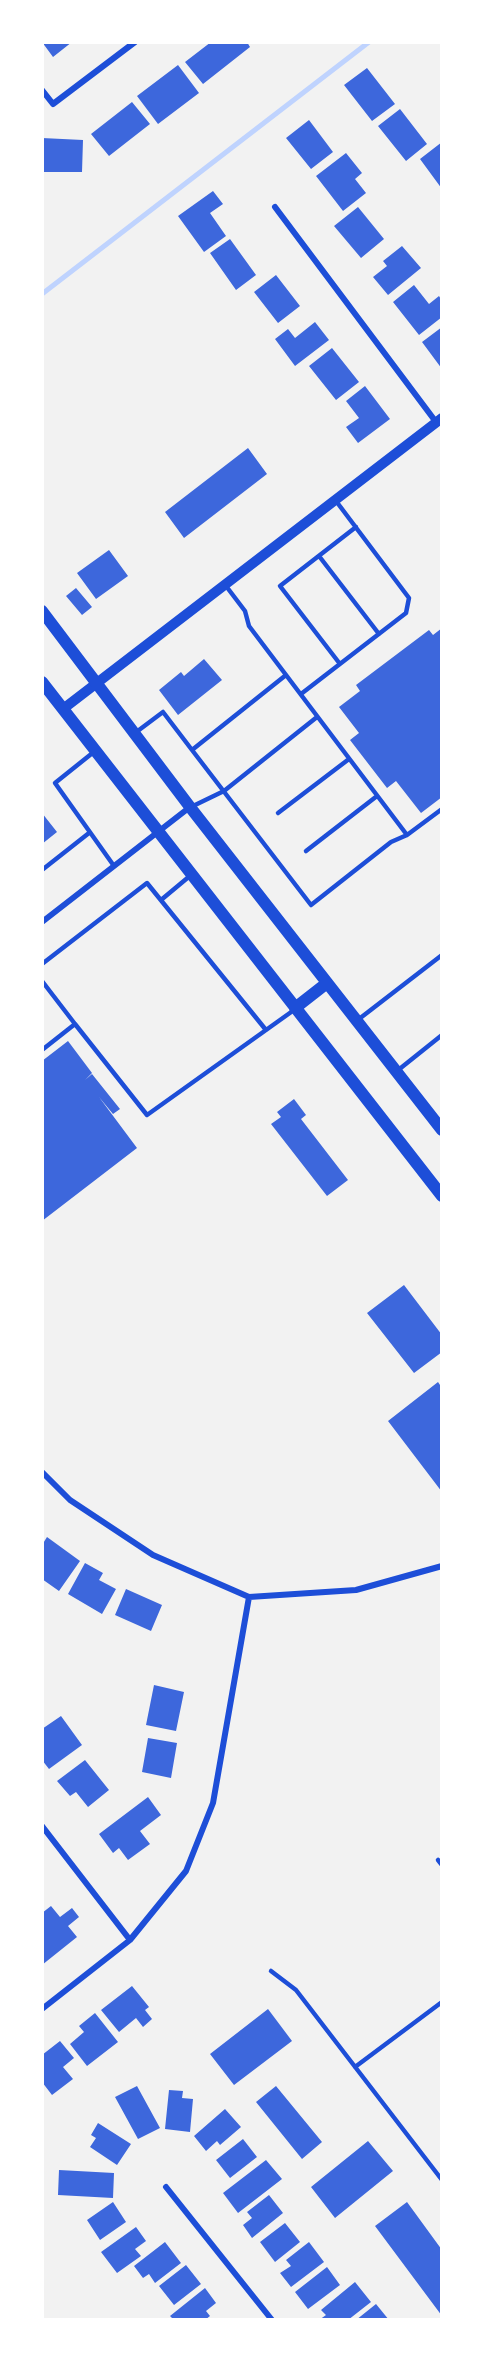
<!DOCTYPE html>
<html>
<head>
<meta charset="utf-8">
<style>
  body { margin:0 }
  #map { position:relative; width:484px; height:2362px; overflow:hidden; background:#f2f2f2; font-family:"Asap Condensed",sans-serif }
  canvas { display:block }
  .frame { position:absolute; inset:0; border:44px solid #fff; pointer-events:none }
</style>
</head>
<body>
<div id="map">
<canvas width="484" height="2362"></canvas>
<div class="frame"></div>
</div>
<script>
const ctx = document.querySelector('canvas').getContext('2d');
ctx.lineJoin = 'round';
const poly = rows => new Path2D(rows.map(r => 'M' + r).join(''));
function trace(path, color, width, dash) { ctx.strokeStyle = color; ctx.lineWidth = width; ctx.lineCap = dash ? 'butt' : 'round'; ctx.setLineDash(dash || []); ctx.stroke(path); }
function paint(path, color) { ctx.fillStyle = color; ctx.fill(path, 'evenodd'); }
const stream = poly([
  [42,294,369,42]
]);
const building = poly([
  [42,42,72,42,53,57],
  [211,42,247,42,250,47,203,84,185,62],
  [178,65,199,93,158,124,137,96],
  [367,68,395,104,372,121,344,85],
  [132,102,150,124,109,156,91,134],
  [400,109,427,144,406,161,378,126],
  [309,120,333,152,311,169,286,138],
  [42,138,83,140,82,172,42,172],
  [442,142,442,189,420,159],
  [346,153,362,173,355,179,366,193,343,211,316,176],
  [213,191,223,204,210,213,226,236,204,252,178,216],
  [358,207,384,239,361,258,334,226],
  [230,239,256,275,236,290,210,253],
  [402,246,421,268,388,295,373,277,387,266,383,261],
  [276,275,300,306,278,323,254,292],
  [414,285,429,304,439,296,442,301,442,317,419,335,393,302],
  [315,322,329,340,295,366,275,339,288,329,295,338],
  [442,327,442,369,422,342],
  [332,348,359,382,336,400,309,366],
  [365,386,390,419,358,443,346,427,359,418,346,401],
  [248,448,267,474,184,538,165,512],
  [109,550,128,576,96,599,77,573],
  [76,588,92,607,82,615,66,596],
  [442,628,442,797,421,813,396,781,387,788,350,740,359,733,339,707,360,691,356,685,429,630,433,635],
  [204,659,222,680,178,715,159,690,181,672,184,676],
  [42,813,57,832,42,844],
  [68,1041,92,1073,85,1080,92,1074,120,1109,113,1114,99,1097,137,1148,42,1221,42,1061],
  [294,1099,306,1115,301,1119,348,1180,327,1196,271,1124,281,1117,277,1112],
  [404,1285,442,1335,442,1352,414,1373,367,1313],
  [438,1382,442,1388,442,1492,388,1421],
  [47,1537,80,1561,59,1591,42,1579,42,1545],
  [85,1563,103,1573,99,1580,116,1589,102,1614,68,1594],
  [126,1589,162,1605,151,1631,115,1615],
  [154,1685,184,1692,176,1731,146,1725],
  [61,1716,82,1745,49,1769,42,1760,42,1729],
  [148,1738,177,1743,171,1778,142,1772],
  [85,1760,109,1790,88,1807,76,1792,70,1796,57,1781],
  [148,1797,161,1815,140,1831,150,1844,128,1860,119,1848,113,1853,99,1834],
  [51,1906,60,1917,72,1908,79,1917,68,1926,77,1937,42,1965,42,1913],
  [132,1986,149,2007,145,2010,152,2019,143,2027,136,2018,119,2032,101,2010],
  [268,2009,292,2041,234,2085,210,2054],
  [95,2013,118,2042,87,2066,70,2044,84,2032,79,2026],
  [60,2041,74,2058,63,2067,73,2079,52,2095,42,2082,42,2055],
  [137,2086,160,2128,138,2139,115,2097],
  [276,2086,322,2142,302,2159,256,2102],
  [169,2090,183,2091,182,2098,193,2099,190,2132,165,2129],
  [225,2109,241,2127,220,2145,217,2141,206,2151,194,2136],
  [98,2123,131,2144,117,2165,90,2147,96,2138,91,2135],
  [243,2139,257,2157,230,2178,216,2160],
  [368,2141,393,2171,335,2218,311,2187],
  [266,2160,282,2179,238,2213,223,2193],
  [59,2170,114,2173,113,2198,58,2195],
  [269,2195,283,2213,252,2238,243,2225,252,2218,247,2212],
  [113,2202,126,2222,100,2240,87,2220],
  [407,2202,442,2250,442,2316,375,2226],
  [285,2223,300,2242,275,2262,260,2242],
  [136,2227,146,2241,135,2249,141,2256,117,2273,101,2252],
  [165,2242,181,2263,155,2283,149,2274,143,2278,134,2266],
  [309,2242,324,2262,291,2287,280,2273,291,2266,286,2260],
  [186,2265,201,2284,174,2305,159,2286],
  [327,2267,340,2285,308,2309,295,2292],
  [355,2282,371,2302,348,2320,319,2320,326,2315,321,2310],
  [205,2288,216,2303,206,2311,210,2316,205,2320,174,2320,170,2316],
  [376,2304,389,2320,356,2320]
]);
const service = poly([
  [319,556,379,634],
  [226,586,245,611,249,626,407,835],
  [340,664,280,586,356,527],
  [286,675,192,750,311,905,391,842,407,835,442,809],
  [301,694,406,613,409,598,336,501],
  [135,733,163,712,192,750],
  [95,751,55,783,114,866],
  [193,806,224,791,317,717],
  [278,813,349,759],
  [306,851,377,796],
  [42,870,89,833],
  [161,900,191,875],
  [42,964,147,883,266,1030],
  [42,981,75,1024],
  [359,1019,442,955],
  [42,1050,75,1024,147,1115,294,1010],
  [397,1071,442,1035],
  [438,1860,442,1865],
  [271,1971,296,1990,442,2180],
  [355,2067,442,2002]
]);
const minor = poly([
  [42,90,53,104,135,42],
  [275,207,436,422],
  [42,922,190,807],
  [42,1472,70,1500,153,1555,249,1597,356,1590,442,1566],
  [42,1826,130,1940],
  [42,2009,130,1940,186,1871,213,1803,249,1597],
  [166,2187,272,2320]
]);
const tertiary = poly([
  [63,709,442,418]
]);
const secondary = poly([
  [42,611,190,807,442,1130],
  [42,682,442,1196],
  [295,1008,327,983]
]);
trace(stream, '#bfd3fe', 5);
paint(building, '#3d67dc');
trace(service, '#1d4ed8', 4.5);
trace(minor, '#1d4ed8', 6);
trace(tertiary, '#1d4ed8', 10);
trace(secondary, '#1d4ed8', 12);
</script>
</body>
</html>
